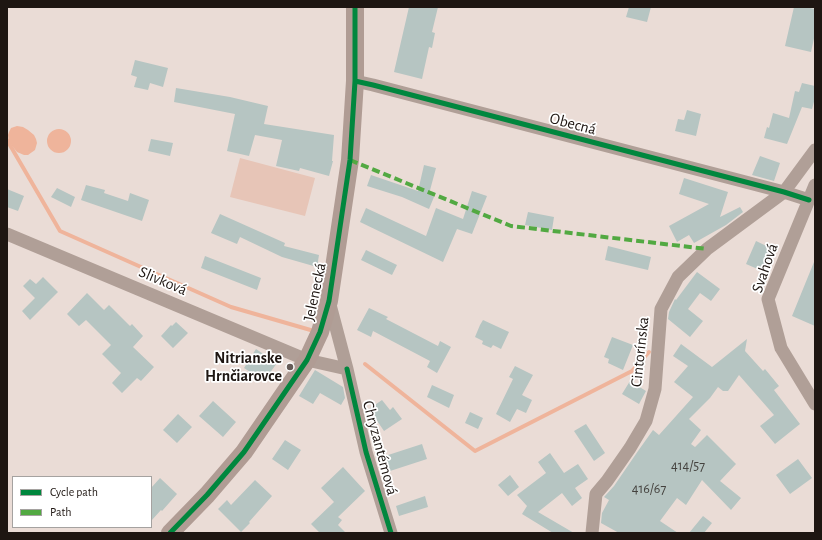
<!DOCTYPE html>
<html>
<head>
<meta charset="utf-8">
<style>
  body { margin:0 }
  #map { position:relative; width:822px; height:540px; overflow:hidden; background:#eadcd6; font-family:"Alegreya Sans",sans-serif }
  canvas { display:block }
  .frame { position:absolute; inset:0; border:8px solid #1e1612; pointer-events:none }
  .legend { position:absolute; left:12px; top:476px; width:140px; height:52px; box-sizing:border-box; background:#fff; border:1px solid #a5a2a0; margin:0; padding:5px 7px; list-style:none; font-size:12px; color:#1e1612 }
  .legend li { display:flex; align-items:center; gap:8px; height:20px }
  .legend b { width:20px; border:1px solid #a5a2a0 }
</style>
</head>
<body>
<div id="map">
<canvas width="822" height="540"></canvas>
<div class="frame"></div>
<ul class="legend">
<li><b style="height:5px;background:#00873e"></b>Cycle path</li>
<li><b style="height:5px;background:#52a942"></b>Path</li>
</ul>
</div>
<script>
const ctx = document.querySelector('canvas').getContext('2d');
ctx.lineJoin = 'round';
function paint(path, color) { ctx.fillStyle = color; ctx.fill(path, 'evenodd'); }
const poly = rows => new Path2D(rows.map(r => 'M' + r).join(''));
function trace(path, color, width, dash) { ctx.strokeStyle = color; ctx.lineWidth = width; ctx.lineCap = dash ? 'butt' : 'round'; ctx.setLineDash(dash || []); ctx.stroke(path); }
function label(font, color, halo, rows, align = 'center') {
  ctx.font = font + ' "Alegreya Sans",sans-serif'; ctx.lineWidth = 3.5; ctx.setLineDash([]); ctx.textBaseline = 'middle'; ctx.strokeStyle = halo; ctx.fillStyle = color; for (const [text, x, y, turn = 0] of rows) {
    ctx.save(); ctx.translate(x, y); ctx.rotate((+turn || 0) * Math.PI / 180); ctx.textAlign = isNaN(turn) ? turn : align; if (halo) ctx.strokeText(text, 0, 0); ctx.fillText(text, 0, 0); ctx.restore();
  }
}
const green = poly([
  [240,158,315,178,305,216,230,197]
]);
const water = poly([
  [17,126,23,127,28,130,34,135,36,139,37,143,35,150,28,155,24,155,17,152,9,142,8,135,9,132,11,128],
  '47 141a12 12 0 1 1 24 0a12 12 0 1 1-24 0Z'
]);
const stream = poly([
  [7,140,60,231,231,307,314,331],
  [365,364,475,451,632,371,649,352]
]);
const building = poly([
  [409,7,438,7,432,32,435,33,432,48,429,47,422,79,394,72],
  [629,7,651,7,647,22,626,17],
  [794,7,805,7,815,9,815,34,811,52,785,46],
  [135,60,168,68,163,87,150,83,148,90,134,87,137,77,131,75],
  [802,83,815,86,815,98,812,109,802,107,787,144,764,138,767,127,769,128,773,113,789,118,795,91,799,92],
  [176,88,230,97,268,106,264,124,334,135,332,161,333,161,329,176,300,168,299,171,276,166,282,140,255,135,249,156,227,151,235,114,174,102],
  [687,110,701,114,696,136,675,131,678,119,684,120],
  [151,139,173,143,170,156,148,151],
  [760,156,780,163,774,181,752,175],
  [424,165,436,168,429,194,434,197,429,209,402,197,367,186,371,175,418,191],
  [684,178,728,192,720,217,740,207,743,212,726,225,694,243,689,235,677,242,669,226,709,204,679,194],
  [86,185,105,190,104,193,128,201,130,193,149,200,142,221,81,200],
  [57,188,75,197,71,207,51,197],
  [7,189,24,196,18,211,7,207],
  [472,191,487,196,472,234,457,229,443,262,360,222,366,208,426,236,436,208,463,219],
  [528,212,554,217,552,230,525,225],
  [220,214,285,243,284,246,319,255,317,267,282,257,240,237,237,244,211,233],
  [756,241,775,250,767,268,763,266,760,270,746,264],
  [608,246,651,257,648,270,605,260],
  [366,250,397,265,392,275,361,260],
  [205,256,261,278,257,290,201,268],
  [814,262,815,262,815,326,792,316],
  [697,272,720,289,711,301,700,293,688,309,703,321,690,337,668,319,669,312,675,299,676,300],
  [43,277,58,292,30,320,22,311,35,298,23,286,30,279,36,284],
  [87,293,104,310,109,305,130,326,132,324,143,336,133,347,154,367,141,381,137,378,122,393,112,383,121,373,102,354,111,345,86,320,79,326,67,314],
  [369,308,388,317,386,319,438,346,440,341,451,347,437,373,427,367,430,361,373,331,371,337,357,330],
  [483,320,509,332,501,349,493,345,491,348,482,344,483,341,475,337,480,325],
  [176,322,188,333,173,348,161,336,171,325,172,326],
  [612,337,633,345,623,370,608,363,609,359,604,357],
  [747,339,745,351,763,371,765,369,779,386,774,390,800,424,775,444,760,426,774,415,739,375,728,391,723,391,718,387,710,398,689,419,701,430,691,444,695,447,707,435,736,464,720,481,741,498,731,510,702,480,686,505,677,498,660,521,678,533,619,533,601,523,602,513,609,500,604,497,614,486,638,451,653,430,659,435,693,397,674,382,688,366,673,356,681,344,712,367],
  [256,349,277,363,264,381,244,368],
  [515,366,533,375,522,395,532,400,526,413,517,409,510,422,496,414,513,379,509,377],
  [315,370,343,387,345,398,341,405,320,393,313,404,299,396],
  [630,381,646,391,639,404,622,394],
  [432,385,454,395,449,408,427,397],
  [382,400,390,410,393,407,402,419,384,431,369,409],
  [213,401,236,422,223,437,199,416],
  [470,412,483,418,478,429,465,423],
  [178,414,192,427,177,443,163,430],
  [586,424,605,453,594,461,574,431],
  [285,440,301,450,288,470,272,459],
  [422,444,427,459,387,472,382,457],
  [550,453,564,473,578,464,588,479,575,488,582,498,572,506,562,493,538,512,574,533,553,533,522,514,527,506,517,495,546,473,538,462],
  [798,459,812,478,790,494,776,475],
  [343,467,365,491,338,517,342,520,338,525,346,533,320,533,311,524,334,502,321,488],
  [510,475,519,487,508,496,498,485],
  [160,478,177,494,162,511,161,510,151,521,151,488],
  [255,480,272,496,249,522,250,523,241,532,218,509,227,500,231,505],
  [425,496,428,507,399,516,396,506],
  [703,516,712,523,704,533,689,533]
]);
const street = poly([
  [355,81,373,85,784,192,809,200],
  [815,185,768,299,781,348,815,404],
  [7,234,307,360,347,369],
  [329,301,347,369,366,452,391,533],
  [592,533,596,494,607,481,630,448,646,421,655,389,661,309,678,277,707,249,784,192,815,150]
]);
const secondary = poly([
  [170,533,207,495,244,452,307,360,320,332,329,301,350,160,355,81,355,7]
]);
const quiet = poly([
  [350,160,511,226,707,249]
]);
const cycleway = poly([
  [355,81,373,85,784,192,809,200],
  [347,369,366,452,391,533],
  [170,533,207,495,244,452,307,360,320,332,329,301,350,160,355,81,355,7]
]);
const markers = [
  [290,367,4,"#655b57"]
];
const numberNames = [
  ["414/57",688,466],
  ["416/67",649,489]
];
const streetNames = [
  ["Obecná",573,124,15],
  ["Svahová",765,268,-71],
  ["Slivková",163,281,23],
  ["Jelenecká",315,292,-78],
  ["Cintorínska",640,352,-84],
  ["Chryzantémová",380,448,75]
];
const poiNames = [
  ["Nitrianske",282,358],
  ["Hrnčiarovce",282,376]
];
paint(green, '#e7c5b7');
paint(water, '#efb49b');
trace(stream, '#efb49b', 4);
paint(building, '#b6c5c2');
trace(street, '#b09f97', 13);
trace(secondary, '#b09c94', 18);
trace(quiet, '#52a942', 4, [8, 4]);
trace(cycleway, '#00873e', 5);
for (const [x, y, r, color] of markers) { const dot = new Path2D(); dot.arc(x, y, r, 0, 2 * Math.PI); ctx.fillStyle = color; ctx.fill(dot); trace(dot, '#fff', 1.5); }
label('14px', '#44423e', null, numberNames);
label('16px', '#1e1612', '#fff', streetNames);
label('bold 16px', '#1e1612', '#fff', poiNames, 'right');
</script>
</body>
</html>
